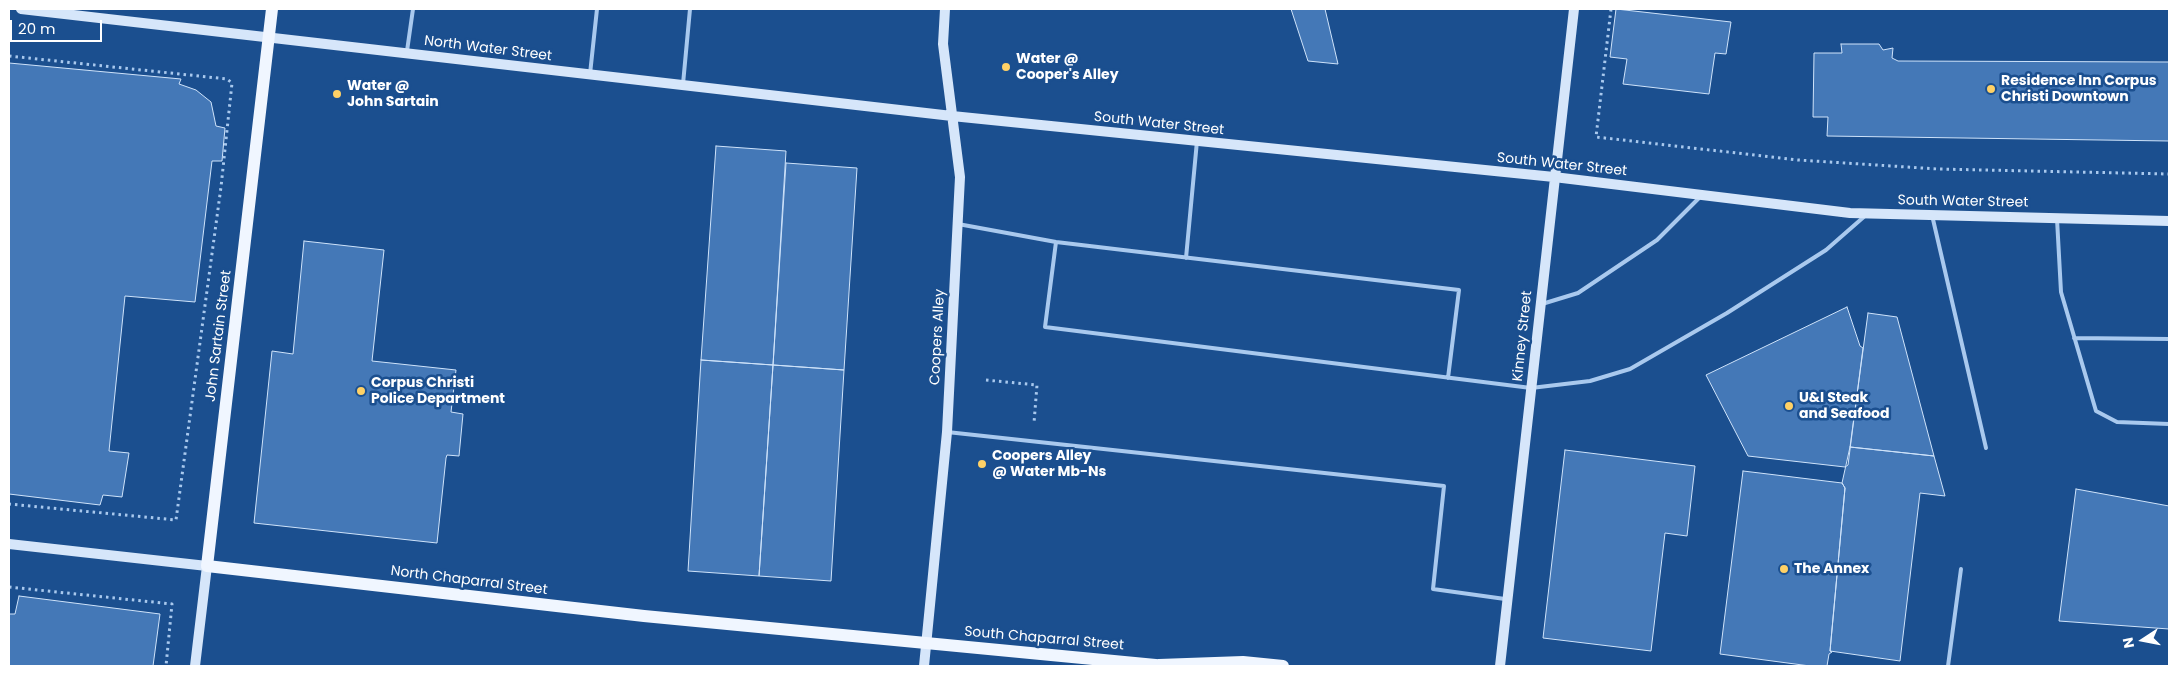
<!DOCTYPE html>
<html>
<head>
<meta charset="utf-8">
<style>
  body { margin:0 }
  #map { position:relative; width:2178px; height:675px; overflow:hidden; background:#1b4f8f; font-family:Poppins,sans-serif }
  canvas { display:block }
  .frame { position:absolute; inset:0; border:10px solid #fff; pointer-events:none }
  .north { position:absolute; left:2118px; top:615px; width:50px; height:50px; -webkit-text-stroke:4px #1b4f8f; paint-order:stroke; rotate:259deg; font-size:14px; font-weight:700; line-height:20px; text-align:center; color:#fff }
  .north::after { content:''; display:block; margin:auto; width:18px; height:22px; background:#fff; clip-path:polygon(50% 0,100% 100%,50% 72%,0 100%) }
  .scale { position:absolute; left:10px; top:20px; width:92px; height:22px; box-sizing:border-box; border:2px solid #fff; border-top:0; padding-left:6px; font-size:15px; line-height:18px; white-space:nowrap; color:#fff; -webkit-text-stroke:4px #1b4f8f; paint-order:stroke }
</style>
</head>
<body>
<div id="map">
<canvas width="2178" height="675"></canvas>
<div class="frame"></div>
<div class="north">N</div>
<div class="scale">20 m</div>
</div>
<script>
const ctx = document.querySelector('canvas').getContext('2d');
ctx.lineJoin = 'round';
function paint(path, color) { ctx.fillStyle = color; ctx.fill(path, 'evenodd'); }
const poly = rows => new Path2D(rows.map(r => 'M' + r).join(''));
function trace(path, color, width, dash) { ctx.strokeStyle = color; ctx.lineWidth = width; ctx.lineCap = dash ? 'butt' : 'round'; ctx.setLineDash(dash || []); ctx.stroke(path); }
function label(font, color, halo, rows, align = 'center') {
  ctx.font = font + ' Poppins,sans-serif'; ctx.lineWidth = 5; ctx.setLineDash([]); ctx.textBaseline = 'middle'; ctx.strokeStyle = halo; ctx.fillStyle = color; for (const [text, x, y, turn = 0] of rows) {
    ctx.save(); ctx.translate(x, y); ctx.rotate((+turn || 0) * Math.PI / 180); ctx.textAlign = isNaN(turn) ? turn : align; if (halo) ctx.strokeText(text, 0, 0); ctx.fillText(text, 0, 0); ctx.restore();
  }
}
const building = poly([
  [1291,9,1325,9,1338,64,1308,61,1291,9],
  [1616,9,1731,22,1726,54,1715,53,1709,94,1623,84,1627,59,1610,57,1616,9],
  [1841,44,1879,44,1883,50,1893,48,1892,58,1898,61,2169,62,2169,141,1827,136,1828,117,1813,117,1814,53,1842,53,1841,44],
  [9,63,181,79,179,84,196,90,211,102,216,126,225,128,222,161,212,161,195,302,125,296,109,451,129,453,122,497,103,495,100,505,9,494,9,63],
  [716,146,786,151,773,365,701,360,716,146],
  [786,163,857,168,844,370,773,365,786,163],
  [304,241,384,250,372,361,456,370,451,412,463,414,459,456,447,455,446,458,437,543,254,523,272,351,293,354,304,241],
  [1847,307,1860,346,1863,348,1848,465,1845,467,1748,456,1706,375,1847,307],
  [1868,313,1897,317,1934,456,1850,447,1868,313],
  [701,360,773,365,759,576,688,571,701,360],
  [773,365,844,370,831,581,759,576,773,365],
  [1850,447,1934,456,1945,496,1920,493,1900,661,1830,651,1845,488,1842,483,1850,447],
  [1565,450,1695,466,1687,536,1665,533,1651,651,1543,638,1565,450],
  [1743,471,1842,483,1845,488,1830,651,1832,652,1829,654,1827,666,1810,666,1720,654,1743,471],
  [2076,489,2169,506,2169,629,2059,621,2076,489],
  [19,596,160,614,153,666,9,666,9,614,15,614,19,596]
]);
const path = poly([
  [1611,9,1596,137,1798,160,1938,169,2169,174],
  [9,56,227,79,232,83,221,187,176,520,9,504],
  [986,380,1037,385,1034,423],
  [9,587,172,604,166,666]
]);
const lane = poly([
  [407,51,413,9],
  [590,74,597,9],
  [683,84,690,9],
  [1932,215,1986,448],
  [2057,219,2061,292,2096,411,2117,422,2169,424],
  [958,224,1056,242,1459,290,1448,378],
  [1056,242,1045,327,1531,388,1590,381,1630,369,1727,313,1826,250,1866,215],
  [1186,258,1197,141],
  [1542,304,1578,293,1657,240,1700,197],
  [2074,338,2169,339],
  [947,432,1444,486,1433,589,1505,599],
  [1948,666,1961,569]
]);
const secondary = poly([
  [21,9,952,116,1554,177,1850,213,2169,221],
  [9,544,207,566,195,666],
  [924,666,947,432,960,177,943,44,945,9],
  [1500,666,1574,9]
]);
const primary = poly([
  [272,9,207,566,644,616,1166,666],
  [1159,665,1243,662,1283,666]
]);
const markers = [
  [1006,67,5,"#ffd166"],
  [1991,89,5,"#ffd166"],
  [337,94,5,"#ffd166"],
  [361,391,5,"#ffd166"],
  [1789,406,5,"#ffd166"],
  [982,464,5,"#ffd166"],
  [1784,569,5,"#ffd166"]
];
const streetNames = [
  ["North Water Street",488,49,7],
  ["South Water Street",1159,124,6],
  ["South Water Street",1562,165,6],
  ["South Water Street",1963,202,1],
  ["John Sartain Street",219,336,-83],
  ["Kinney Street",1523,336,-84],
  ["Coopers Alley",938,337,-87],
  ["North Chaparral Street",469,581,7],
  ["South Chaparral Street",1044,639,5]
];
const poiNames = [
  ["Water @",1016,59],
  ["Cooper's Alley",1016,75],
  ["Residence Inn Corpus",2001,81],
  ["Christi Downtown",2001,97],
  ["Water @",347,86],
  ["John Sartain",347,102],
  ["Corpus Christi",371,383],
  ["Police Department",371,399],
  ["U&I Steak",1799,398],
  ["and Seafood",1799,414],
  ["Coopers Alley",992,456],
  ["@ Water Mb-Ns",992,472],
  ["The Annex",1794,569]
];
paint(building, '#4478b7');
trace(building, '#cfe3fa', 1);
trace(path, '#a9c9ee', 3, [2.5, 4]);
trace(lane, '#a9c9ee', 4);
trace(secondary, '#d6e6fa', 10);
trace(primary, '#f0f6ff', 12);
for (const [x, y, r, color] of markers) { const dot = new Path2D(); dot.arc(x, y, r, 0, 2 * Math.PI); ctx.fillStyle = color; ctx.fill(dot); trace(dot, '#1b4f8f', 2); }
label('14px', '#fff', '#1b4f8f', streetNames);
label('bold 14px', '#fff', '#1b4f8f', poiNames, 'left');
</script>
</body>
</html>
